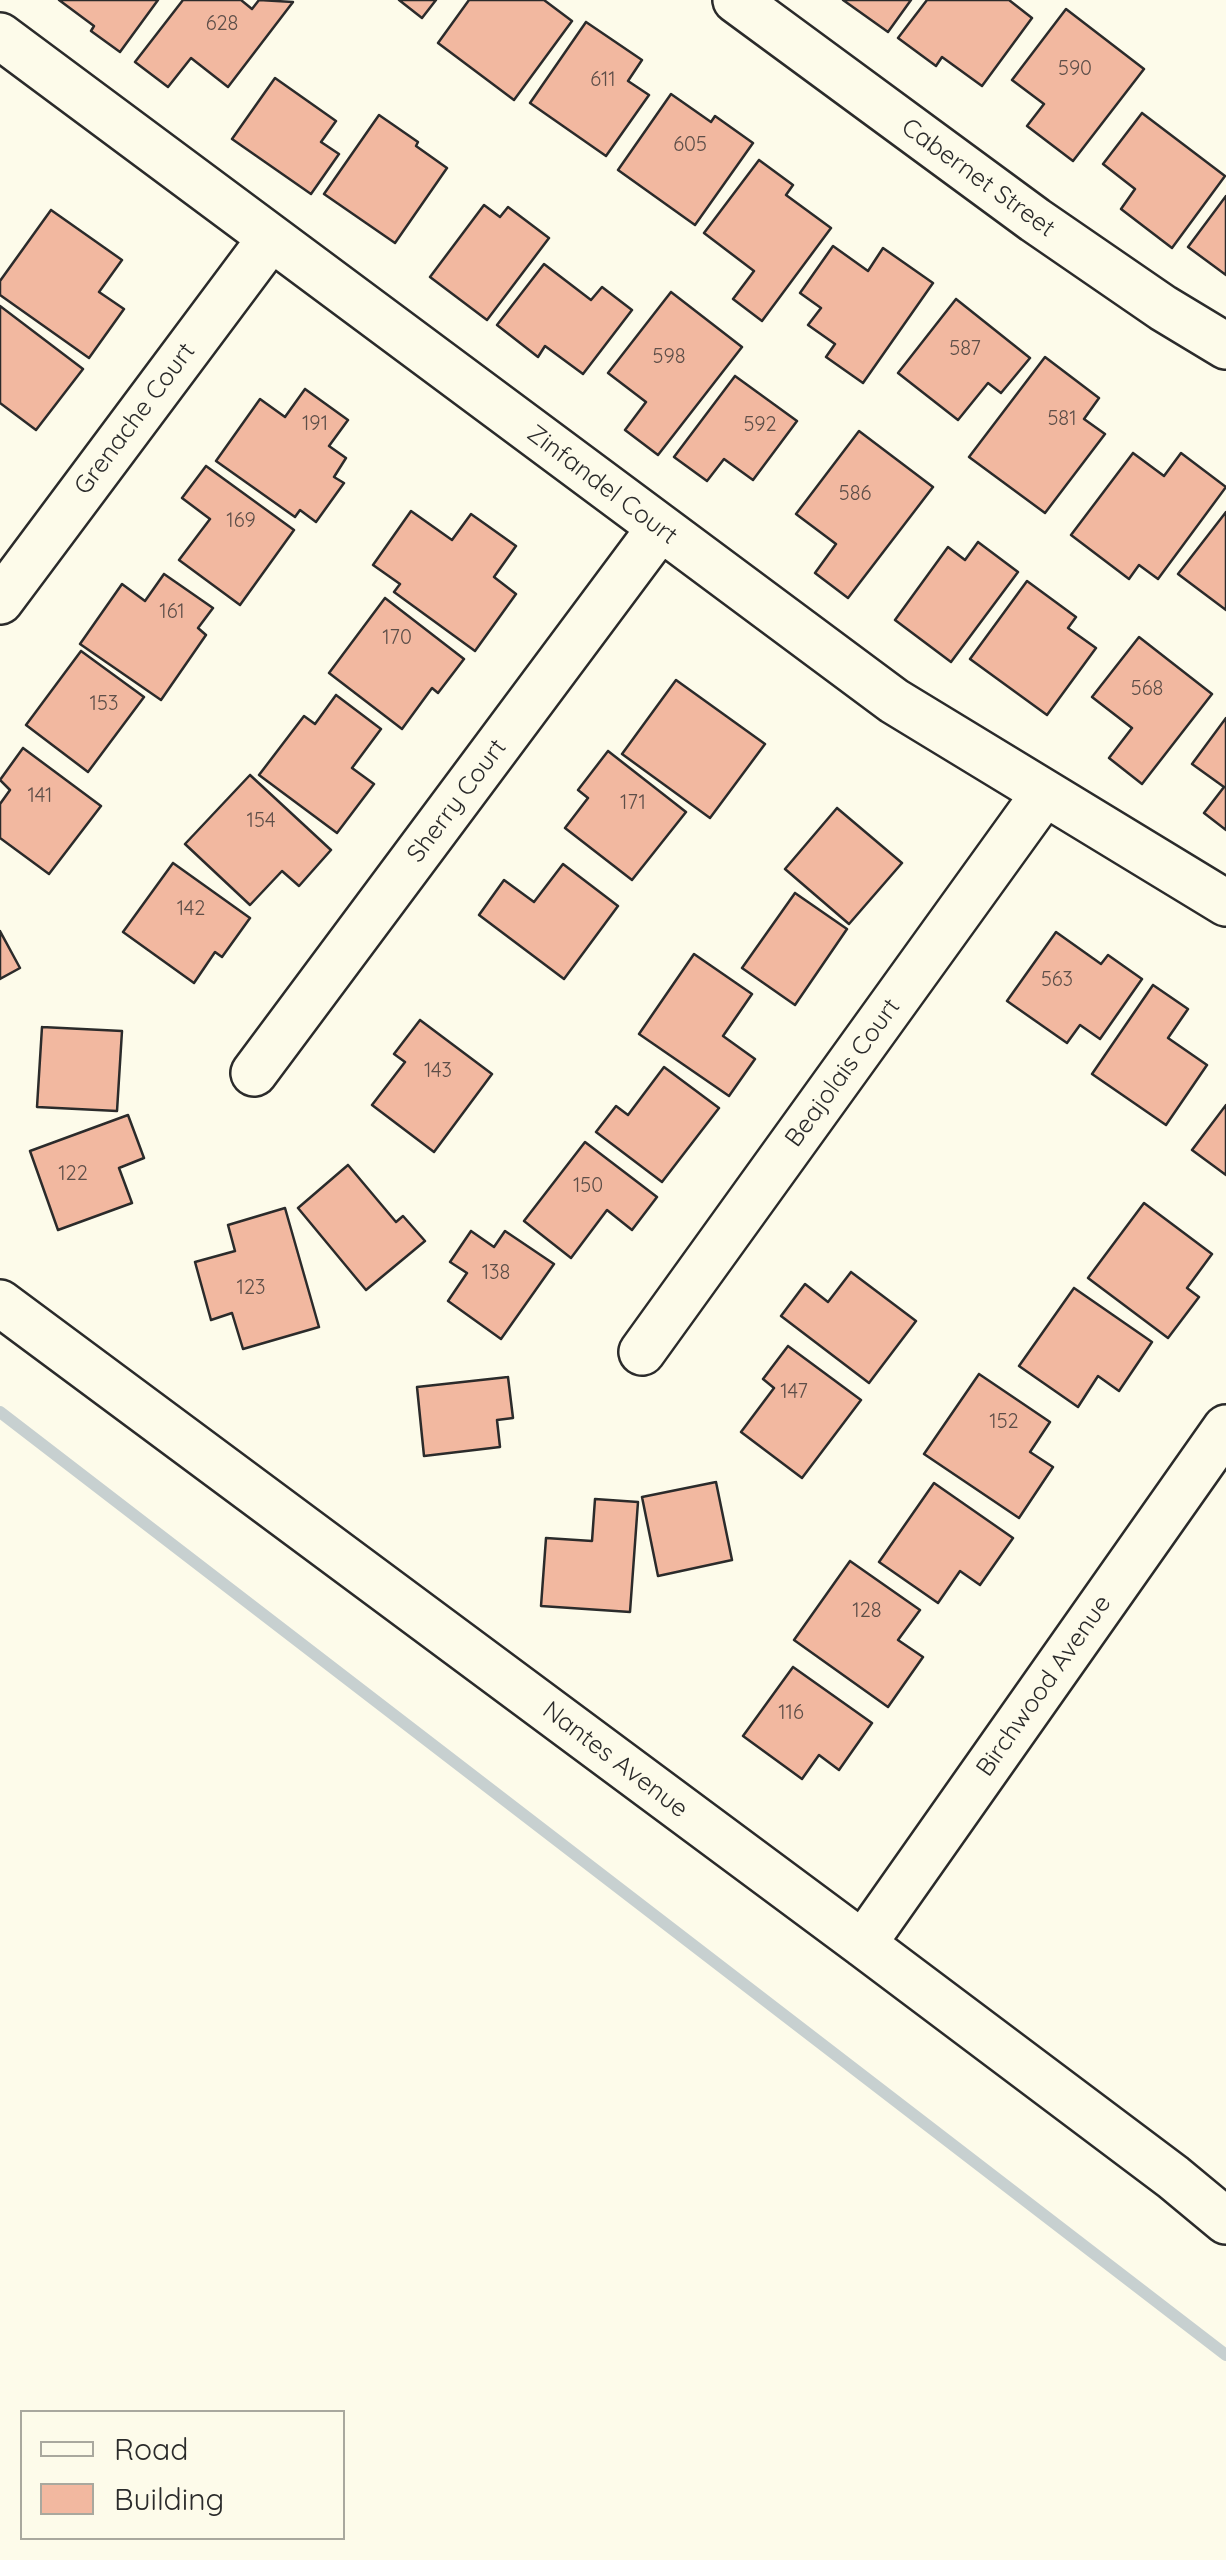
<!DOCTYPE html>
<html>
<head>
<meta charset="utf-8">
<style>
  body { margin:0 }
  #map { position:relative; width:1226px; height:2560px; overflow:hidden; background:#fdfbea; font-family:Quicksand,sans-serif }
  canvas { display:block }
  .legend { position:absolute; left:20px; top:2410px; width:325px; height:130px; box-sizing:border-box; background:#fdfbea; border:2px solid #a9a89e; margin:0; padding:12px 18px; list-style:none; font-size:30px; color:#2b2b2b }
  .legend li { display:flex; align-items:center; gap:20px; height:50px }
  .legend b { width:50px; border:2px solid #a9a89e }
</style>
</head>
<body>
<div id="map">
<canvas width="1226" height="2560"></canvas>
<ul class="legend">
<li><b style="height:12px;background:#fdfbea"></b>Road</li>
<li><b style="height:28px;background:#f2b8a0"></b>Building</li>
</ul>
</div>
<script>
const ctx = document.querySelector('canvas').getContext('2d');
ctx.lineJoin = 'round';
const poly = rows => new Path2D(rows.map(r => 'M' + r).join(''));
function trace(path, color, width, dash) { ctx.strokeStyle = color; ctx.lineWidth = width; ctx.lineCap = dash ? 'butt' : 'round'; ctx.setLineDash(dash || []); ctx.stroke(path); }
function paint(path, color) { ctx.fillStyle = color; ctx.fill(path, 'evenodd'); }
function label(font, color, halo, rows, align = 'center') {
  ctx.font = font + ' Quicksand,sans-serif'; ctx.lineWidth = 8; ctx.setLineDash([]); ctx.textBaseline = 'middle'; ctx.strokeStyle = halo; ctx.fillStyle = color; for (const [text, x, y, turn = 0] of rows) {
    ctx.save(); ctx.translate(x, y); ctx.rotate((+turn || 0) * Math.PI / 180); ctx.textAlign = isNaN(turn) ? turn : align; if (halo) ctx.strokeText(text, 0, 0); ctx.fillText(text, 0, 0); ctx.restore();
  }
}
const stream = poly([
  [0,1412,1226,2355]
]);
const building = poly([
  [59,0,158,0,120,52,91,31,94,26,59,0],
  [183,0,241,0,252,9,259,0,293,2,228,87,191,58,168,87,135,62,183,0],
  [399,0,436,0,422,18,399,0],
  [469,0,544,0,572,21,514,100,438,43,469,0],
  [843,0,911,0,888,32,843,0],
  [927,0,1009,0,1032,18,982,86,942,57,936,66,898,38,927,0],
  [1066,9,1144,69,1073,161,1027,126,1044,104,1012,80,1066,9],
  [586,22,642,60,628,81,649,95,606,156,530,103,586,22],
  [275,78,336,121,321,142,339,154,311,194,232,139,275,78],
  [671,94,711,122,715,116,753,143,695,225,618,170,671,94],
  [1142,113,1225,176,1172,248,1121,209,1135,189,1103,164,1142,113],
  [379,115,418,142,416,146,447,168,395,243,324,194,379,115],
  [759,160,793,185,786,195,831,228,762,321,733,299,754,271,704,233,759,160],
  [1226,196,1226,275,1188,247,1226,196],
  [484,205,500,217,508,207,549,238,487,320,430,277,484,205],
  [51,210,122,260,99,292,124,309,89,358,0,295,0,281,51,210],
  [833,246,868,271,883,248,933,283,863,383,826,357,835,344,808,325,821,308,800,293,833,246],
  [544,264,591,300,602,287,632,310,583,374,545,346,538,357,497,325,544,264],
  [671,292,742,347,658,455,625,430,646,402,608,373,671,292],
  [956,299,1030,358,1001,393,988,383,958,420,898,373,956,299],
  [0,306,83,369,36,430,0,403,0,306],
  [1045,357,1099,398,1084,419,1105,434,1045,513,969,457,1045,357],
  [735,376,797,421,753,480,724,459,707,481,674,457,735,376],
  [305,389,348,420,329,446,346,458,334,477,344,483,316,522,300,510,295,517,216,461,260,399,285,417,305,389],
  [859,431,933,487,848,598,815,573,836,544,796,514,859,431],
  [1133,453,1164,476,1181,453,1226,487,1158,579,1139,565,1129,579,1071,535,1133,453],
  [206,466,294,530,240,605,179,560,210,519,182,498,206,466],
  [411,511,452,540,471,514,516,546,494,577,516,594,475,651,394,592,400,584,373,565,411,511],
  [1226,512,1226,610,1178,574,1226,512],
  [978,542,1018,572,951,662,895,620,948,547,965,560,978,542],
  [164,574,213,608,198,628,206,635,161,700,80,644,122,584,145,601,164,574],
  [1027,581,1076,617,1068,628,1096,648,1047,715,970,659,1027,581],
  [385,598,464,659,438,693,432,688,402,729,329,673,385,598],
  [1139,637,1212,694,1142,784,1109,758,1132,728,1092,697,1139,637],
  [81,651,144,697,88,772,26,725,81,651],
  [676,680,765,744,710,818,622,754,676,680],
  [336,695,381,729,352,768,374,784,337,833,259,775,304,716,315,724,336,695],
  [1226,718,1226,830,1204,813,1224,787,1192,764,1226,718],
  [23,748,101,806,49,874,0,838,0,804,10,790,0,780,23,748],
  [608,751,686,812,632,880,565,828,588,798,578,790,608,751],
  [250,775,331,850,299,886,282,871,250,905,185,844,250,775],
  [837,808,902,863,849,924,785,869,837,808],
  [173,863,250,918,222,957,215,952,194,983,123,932,173,863],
  [563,864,618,906,564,979,479,915,504,880,534,902,563,864],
  [795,893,847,929,795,1005,742,968,795,893],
  [0,931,20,968,0,979,0,931],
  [1056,932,1101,964,1108,955,1142,979,1100,1039,1080,1025,1067,1043,1007,1001,1056,932],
  [694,954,752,994,723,1036,755,1059,729,1096,639,1034,694,954],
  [1153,985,1188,1009,1168,1038,1207,1065,1166,1125,1092,1074,1153,985],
  [420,1020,492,1074,434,1152,372,1105,405,1062,394,1054,420,1020],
  [42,1027,122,1031,117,1111,37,1107,42,1027],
  [664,1067,719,1108,662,1182,596,1132,616,1106,628,1115,664,1067],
  [1226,1105,1226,1175,1192,1150,1226,1105],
  [128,1115,144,1158,119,1168,132,1203,58,1230,30,1151,128,1115],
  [585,1142,657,1197,632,1230,607,1210,571,1258,524,1221,585,1142],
  [348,1165,396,1222,403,1216,425,1241,366,1290,298,1208,348,1165],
  [1144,1203,1212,1254,1187,1288,1199,1297,1168,1338,1088,1278,1144,1203],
  [285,1208,319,1327,243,1349,232,1313,211,1320,195,1262,235,1251,228,1225,285,1208],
  [471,1231,494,1247,505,1231,554,1264,501,1339,448,1301,467,1273,450,1262,471,1231],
  [851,1272,916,1321,869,1383,781,1316,805,1284,828,1302,851,1272],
  [1074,1288,1152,1342,1119,1391,1098,1376,1078,1407,1019,1366,1074,1288],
  [788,1346,861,1400,802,1478,741,1432,774,1388,763,1379,788,1346],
  [979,1374,1050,1422,1030,1452,1053,1467,1019,1518,924,1454,979,1374],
  [508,1377,513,1418,497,1420,500,1447,424,1456,417,1387,508,1377],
  [716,1482,732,1560,658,1576,642,1497,716,1482],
  [934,1483,1013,1538,980,1585,960,1571,938,1603,879,1562,934,1483],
  [595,1499,638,1502,630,1612,541,1606,546,1538,592,1541,595,1499],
  [850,1561,920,1610,898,1640,923,1657,888,1707,794,1640,850,1561],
  [793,1667,872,1723,839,1770,819,1755,802,1779,743,1736,793,1667]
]);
const minor = poly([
  [736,0,1035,220,1163,308,1226,346],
  [0,36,894,701,1226,903],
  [0,601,271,238],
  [254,1073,660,528],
  [0,1303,863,1944,1173,2177,1226,2221],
  [642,1352,1044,794],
  [863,1944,1226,1428]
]);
const numberNames = [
  ["628",222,24],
  ["590",1075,69],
  ["611",603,80],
  ["605",690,145],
  ["587",965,349],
  ["598",669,357],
  ["581",1062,419],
  ["191",315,424],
  ["592",760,425],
  ["586",855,494],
  ["169",241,521],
  ["161",172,612],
  ["170",397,638],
  ["568",1147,689],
  ["153",104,704],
  ["141",40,796],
  ["171",633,803],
  ["154",261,821],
  ["142",191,909],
  ["563",1057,980],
  ["143",438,1071],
  ["122",73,1174],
  ["150",588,1186],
  ["138",496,1273],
  ["123",251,1288],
  ["147",794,1392],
  ["152",1004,1422],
  ["128",867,1611],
  ["116",791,1713]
];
const streetNames = [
  ["Cabernet Street",978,178,36],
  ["Grenache Court",135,419,-53],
  ["Zinfandel Court",602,485,37],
  ["Sherry Court",457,801,-53],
  ["Beajolais Court",843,1073,-54],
  ["Birchwood Avenue",1044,1686,-55],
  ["Nantes Avenue",615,1760,37]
];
trace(stream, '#c7d0d0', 12);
paint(building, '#f2b8a0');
trace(building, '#2b2b2b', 2.5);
trace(minor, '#2b2b2b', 50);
trace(minor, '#fdfbea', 45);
label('20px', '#5d4e48', null, numberNames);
label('25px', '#2b2b2b', '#fdfbea', streetNames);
</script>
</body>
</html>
